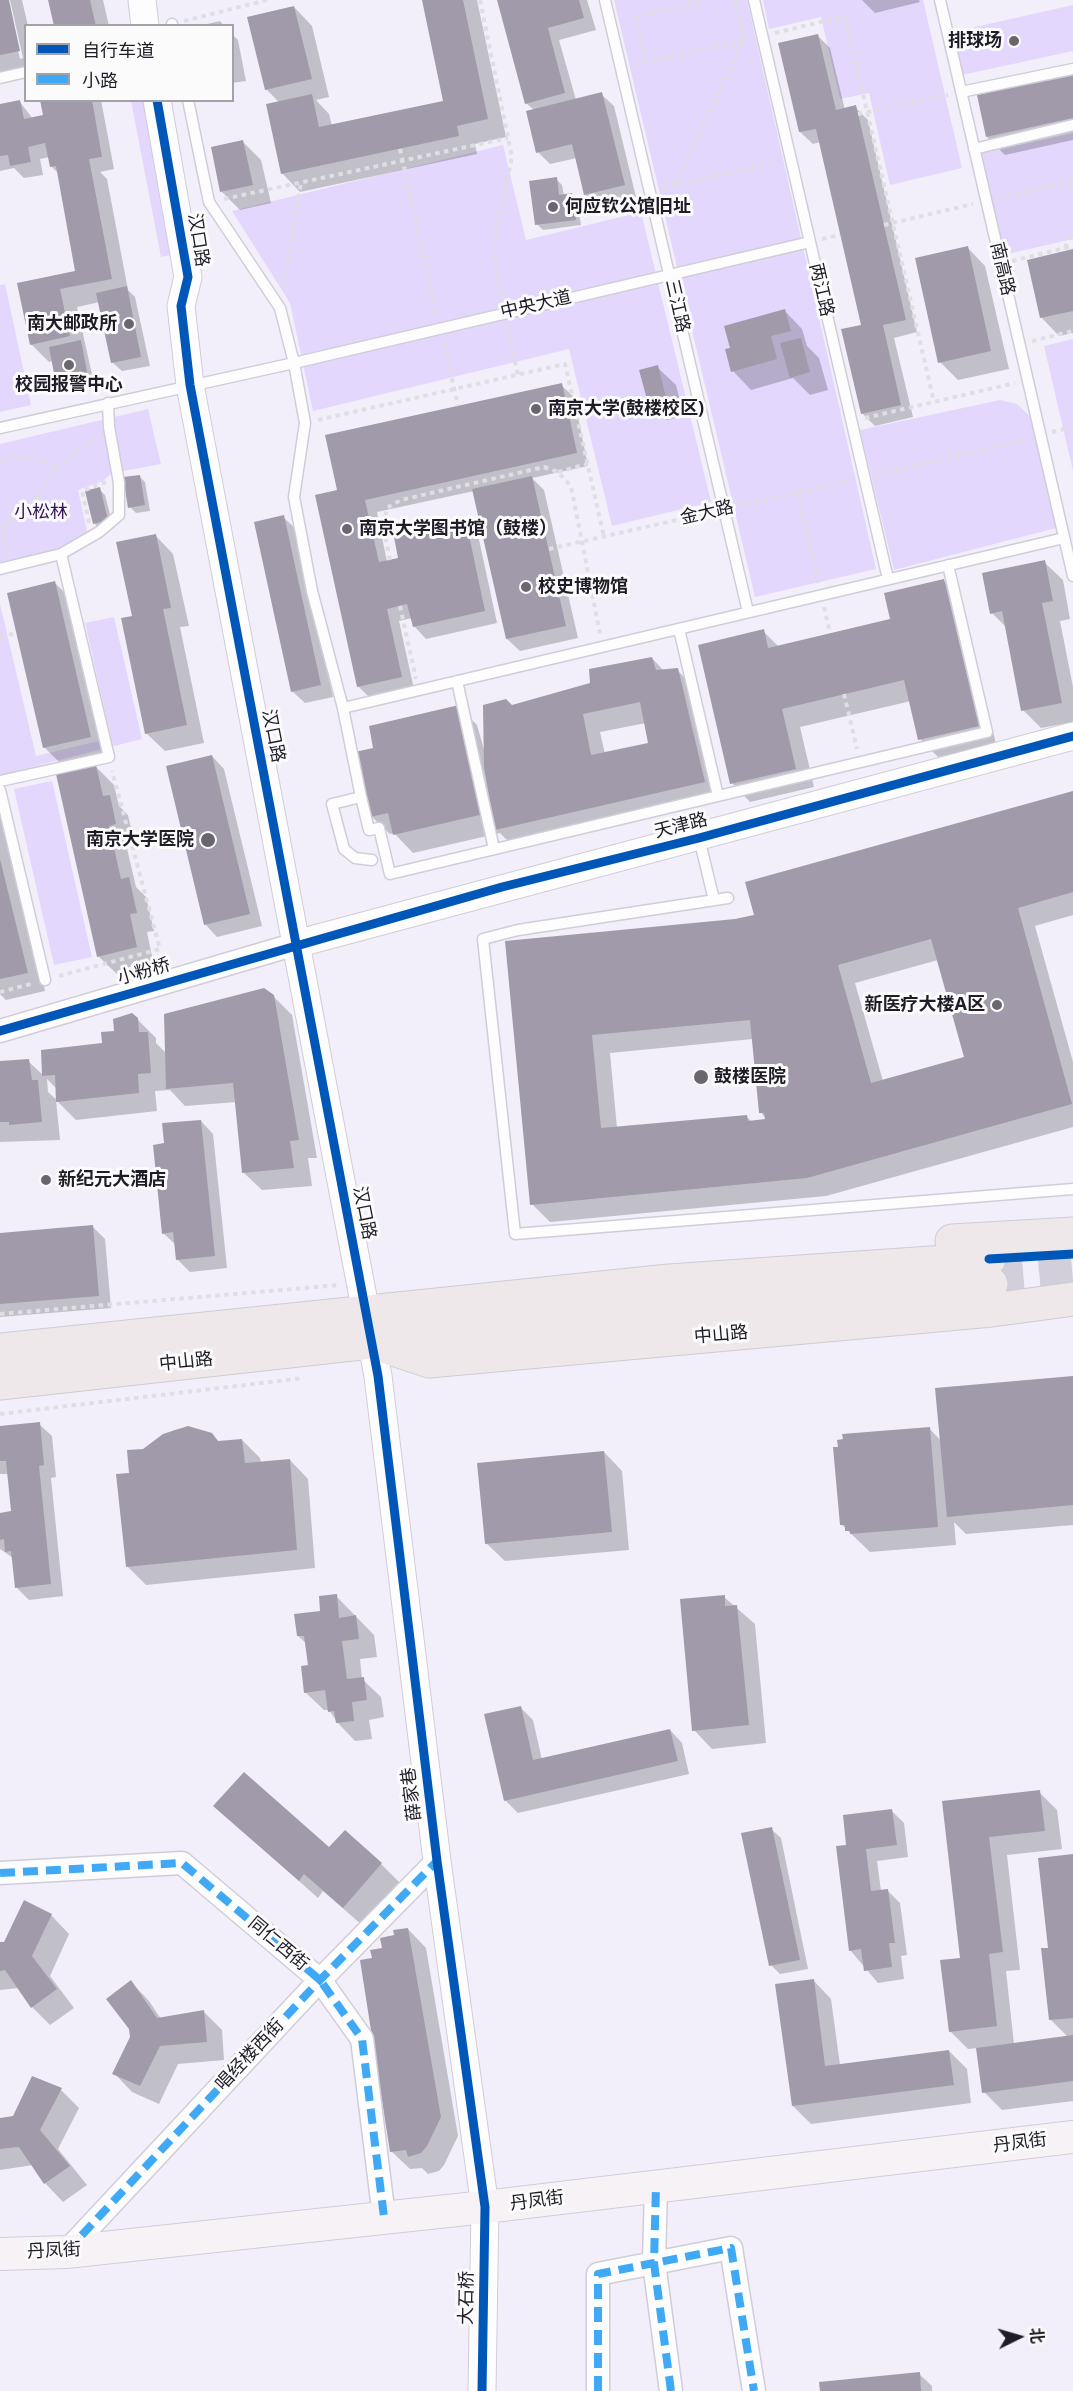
<!DOCTYPE html>
<html>
<head>
<meta charset="utf-8">
<style>
  body { margin:0 }
  #map { position:relative; width:1073px; height:2391px; overflow:hidden; background:#f2effa; font-family:"Noto Sans","Noto Sans SC",sans-serif }
  canvas { display:block }
  .legend { position:absolute; left:24px; top:24px; width:210px; height:78px; box-sizing:border-box; background:#fbfbfb; border:2px solid #a3a2a6; margin:0; padding:8px 10px; list-style:none; font-size:18px; color:#1f1c27 }
  .legend li { display:flex; align-items:center; gap:12px; height:30px }
  .legend b { width:30px; border:2px solid #a3a2a6 }
  .north { position:absolute; left:989px; top:2307px; width:60px; height:60px; -webkit-text-stroke:4px #fbfbfb; paint-order:stroke; rotate:85deg; font-size:16px; font-weight:700; line-height:24px; text-align:center; color:#1f1c27 }
  .north::after { content:''; display:block; margin:auto; width:21px; height:27px; background:#1f1c27; clip-path:polygon(50% 0,100% 100%,50% 72%,0 100%) }
</style>
</head>
<body>
<div id="map">
<canvas width="1073" height="2391"></canvas>
<ul class="legend">
<li><b style="height:8px;background:#0057b8"></b>自行车道</li>
<li><b style="height:8px;background:#3fa9f5"></b>小路</li>
</ul>
<div class="north">北</div>
</div>
<script>
const ctx = document.querySelector('canvas').getContext('2d');
ctx.lineJoin = 'round';
function paint(path, color) { ctx.fillStyle = color; ctx.fill(path, 'evenodd'); }
const poly = rows => new Path2D(rows.map(r => 'M' + r).join(''));
function trace(path, color, width, dash) { ctx.strokeStyle = color; ctx.lineWidth = width; ctx.lineCap = dash ? 'butt' : 'round'; ctx.setLineDash(dash || []); ctx.stroke(path); }
function label(font, color, halo, rows, align = 'center') {
  ctx.font = font + ' "Noto Sans","Noto Sans SC",sans-serif'; ctx.lineWidth = 6; ctx.setLineDash([]); ctx.textBaseline = 'middle'; ctx.strokeStyle = halo; ctx.fillStyle = color; for (const [text, x, y, turn = 0] of rows) {
    ctx.save(); ctx.translate(x, y); ctx.rotate((+turn || 0) * Math.PI / 180); ctx.textAlign = isNaN(turn) ? turn : align; if (halo) ctx.strokeText(text, 0, 0); ctx.fillText(text, 0, 0); ctx.restore();
  }
}
const green = poly([
  [614,0,747,0,876,569,755,597],
  [763,0,923,0,962,168,890,185,869,93,840,99,821,17,769,29],
  [1073,5,1073,51,962,75,953,32],
  [131,101,146,101,175,254,161,257],
  [1073,133,1073,239,994,257,971,156],
  [503,145,526,240,641,212,711,502,612,526,569,349,313,411,290,303,232,211],
  [5,284,31,405,0,412,0,285],
  [1073,339,1073,471,1044,346],
  [1000,400,1017,404,1033,419,1056,528,894,570,860,430],
  [148,409,161,464,112,473,103,481,78,490,87,531,61,552,0,566,0,444],
  [0,604,36,756,111,738,85,623,114,617,142,739,0,775],
  [52,781,92,957,54,965,14,789]
]);
const shadow = poly([
  [0,0,7,0,20,59,23,58,10,0,22,0,28,26,26,26,26,71,0,77],
  [50,0,103,0,109,26,56,26],
  [424,0,477,0,506,137,475,144,477,154,300,192,282,173,279,102,266,89,294,7,312,26,329,97,316,100,329,114,332,126,445,102],
  [498,0,587,0,596,30,559,40,576,100,601,94,614,106,636,197,598,207,585,194,577,158,550,164,538,152,534,110,526,103],
  [862,0,919,0,920,2,875,13],
  [220,21,224,26,199,26],
  [232,34,238,40,246,81,232,83],
  [818,36,830,48,845,110,855,107,868,120,917,332,894,338,913,417,875,426,862,413,863,326,820,142,813,144,800,132],
  [1073,75,1073,140,1005,155,987,137],
  [42,100,101,100,114,169,100,172,107,179,128,290,135,297,150,366,122,371,112,362,100,302,77,307,95,388,65,394,59,388,53,361,49,362,31,344,19,284,77,272,59,174,51,166,50,157,40,159,43,175,24,178,14,168,0,171,0,116,20,102,33,119,45,116],
  [243,142,261,160,271,203,240,210,222,192],
  [556,179,562,185,564,196,571,195,577,201,581,225,543,230,537,224],
  [967,247,985,266,1009,369,958,380,940,362],
  [1073,251,1073,333,1059,336,1041,317],
  [784,310,802,329,807,346,819,358,828,390,810,395,793,378,751,390,733,371,732,349],
  [657,367,676,385,684,416,667,420,649,402],
  [561,385,574,397,588,466,532,478,544,490,578,638,520,651,507,639,474,491,377,512,387,562,400,559,465,523,478,535,497,623,426,639,414,626,412,618,399,621,414,689,371,699,358,686,339,491],
  [139,476,145,482,150,511,136,513,130,507],
  [99,489,105,495,113,526,100,529,94,523],
  [283,517,296,529,333,697,305,703,292,691],
  [155,535,173,554,189,626,180,627,204,743,165,751,146,733,133,617],
  [1044,562,1063,580,1070,619,1060,621,1073,687,1073,722,1041,728,1023,710,1006,627,992,613],
  [944,581,962,599,996,744,938,757,920,739,911,701,800,727,814,787,750,802,732,783,763,631,779,647,892,621],
  [55,583,73,601,109,755,62,765,44,747],
  [652,658,664,671,677,670,695,688,722,800,514,847,500,833,413,853,394,833,390,834,371,816,375,749,459,707,477,725,485,753,512,707,592,684],
  [646,723,650,744,605,754,600,732],
  [212,756,224,769,262,926,217,937,205,924],
  [96,767,114,785,119,806,128,815,134,842,126,844,136,887,146,897,154,931,147,932,154,966,117,974,98,956],
  [1073,793,1073,915,1035,926,1073,1062,1073,1127,826,1196,550,1222,532,1204,506,942,735,920,756,916],
  [938,960,966,1058,883,1081,855,983],
  [753,1039,761,1112,767,1121,752,1122,746,1116,617,1128,610,1053],
  [0,809,45,991,6,1000,0,994],
  [273,996,292,1015,317,1158,308,1158,312,1186,262,1190,243,1172,237,1102,185,1106,170,1090,155,1091,157,1111,76,1120,56,1100,60,1140,0,1142,0,1062,28,1061,44,1076,43,1051,104,1044,116,1033,137,1019,156,1038,156,1043,166,1053],
  [47,1079,57,1089,58,1101,48,1092],
  [201,1121,213,1134,227,1268,190,1272,177,1259,176,1245,163,1233,166,1145],
  [93,1227,105,1239,111,1308,0,1317,0,1234],
  [1073,1377,1073,1525,966,1534,954,1522,956,1545,870,1552,841,1524,839,1448,844,1441,929,1428,941,1441],
  [39,1424,52,1436,56,1477,51,1478,63,1596,29,1600,16,1587,13,1558,0,1549,0,1514,13,1513,9,1474,0,1474,0,1428],
  [188,1428,219,1442,242,1440,260,1458,261,1463,290,1460,308,1479,315,1568,146,1585,127,1566,131,1474,144,1450,174,1430],
  [604,1452,622,1471,629,1550,505,1561,486,1543],
  [336,1596,374,1635,377,1657,360,1659,362,1679,381,1697,384,1717,369,1720,372,1739,355,1741,337,1722,329,1710,324,1710,305,1692,310,1666,307,1644,298,1636],
  [724,1597,755,1624,766,1743,712,1749,694,1730],
  [520,1707,533,1720,542,1760,670,1730,682,1743,689,1774,518,1813,505,1800],
  [1039,1792,1057,1810,1062,1849,1007,1855,1020,1970,1006,1971,1014,2044,1068,2037,1051,2020,1049,1949,1073,1856,1073,2101,1002,2110,984,2092,978,2048,968,2049,950,2031,962,1959,944,1803],
  [215,1806,330,1849,381,1864,399,1882,362,1925,323,1891,318,1898],
  [892,1811,904,1823,908,1857,877,1861,881,1891,888,1891,900,1903,907,1955,901,1956,904,1979,878,1983,850,1950,848,1846],
  [771,1829,781,1838,808,1969,780,1974,771,1965],
  [51,1915,69,1934,50,1976,74,2008,50,2025,32,2007,19,1988,0,1990,0,1943,5,1943],
  [408,1929,426,1948,458,2136,444,2165,439,2171,428,2174,422,2168,410,2169,391,2151,374,1959,395,1936],
  [813,1980,831,1999,840,2065,949,2051,967,2069,971,2103,811,2124,793,2106],
  [131,1982,149,2001,161,2019,204,2012,222,2030,224,2060,178,2064,159,2104,132,2092,114,2073,131,2038],
  [61,2090,79,2108,58,2149,87,2185,63,2202,45,2183,33,2165,0,2170,0,2120,14,2118],
  [919,2374,932,2386,932,2391,821,2391]
]);
const building = poly([
  [0,0,9,0,20,51,0,55],
  [48,0,90,0,96,26,54,26],
  [422,0,463,0,488,119,457,126,459,136,281,174,266,104,312,94,319,127,443,101],
  [497,0,579,0,584,18,548,28,565,93,525,104],
  [294,6,312,79,265,90,247,17],
  [818,34,836,110,856,105,906,320,883,325,901,405,861,414,841,329,861,325,816,129,799,132,778,43],
  [1073,74,1073,118,986,137,977,95],
  [602,92,625,185,584,195,572,144,536,153,526,111],
  [20,100,24,119,43,115,40,100,92,100,102,157,89,159,112,279,60,289,70,336,30,345,17,283,75,271,56,166,50,167,45,143,28,147,31,162,10,166,8,155,0,156,0,104],
  [243,140,253,185,220,192,211,147],
  [557,177,559,195,572,193,576,220,535,225,529,181],
  [968,246,991,351,938,363,915,258],
  [1073,249,1073,311,1040,318,1027,260],
  [127,286,141,357,111,363,96,293],
  [785,309,791,331,771,336,777,359,731,372,725,349,730,348,724,326],
  [801,338,810,372,790,378,780,343],
  [81,340,89,382,57,389,49,347],
  [658,365,666,398,648,403,639,370],
  [562,383,577,453,365,500,379,562,398,558,394,537,466,521,485,611,413,627,407,604,387,609,402,677,357,687,315,495,337,490,325,435],
  [140,475,145,505,128,508,123,477],
  [532,476,566,626,506,639,472,489],
  [100,487,108,520,93,524,85,491],
  [284,515,321,685,291,692,254,522],
  [156,534,171,608,163,609,187,725,145,734,121,618,132,616,116,542],
  [1045,560,1053,601,1042,603,1062,703,1021,711,1002,611,990,614,982,573],
  [944,579,979,726,918,740,904,680,782,709,796,769,730,784,698,645,764,629,768,648,890,619,884,593],
  [55,581,91,737,43,748,7,593],
  [652,657,656,670,678,668,705,782,495,830,484,767,483,705,506,699,512,705,590,683,589,669],
  [640,702,648,743,591,755,583,714],
  [459,705,484,814,393,835,388,813,370,817,355,752,373,748,369,726],
  [212,755,250,914,204,925,166,766],
  [96,765,103,796,110,795,116,824,109,826,121,879,129,877,137,913,130,914,137,947,97,957,56,774],
  [1073,791,1073,892,1018,908,1072,1104,807,1178,530,1205,505,941,735,919,754,915,745,882],
  [931,939,964,1057,871,1083,838,965],
  [750,1020,759,1113,764,1113,765,1119,748,1121,747,1115,601,1128,592,1035],
  [0,859,28,973,0,979],
  [264,988,274,995,299,1140,290,1141,294,1168,242,1173,233,1083,166,1089,164,1014],
  [132,1013,138,1018,139,1032,148,1032,151,1073,138,1074,139,1093,56,1102,55,1075,42,1076,41,1050,102,1043,101,1032,114,1031,113,1019],
  [29,1059,32,1080,38,1080,42,1122,9,1125,9,1122,0,1122,0,1061],
  [201,1120,215,1256,176,1260,173,1232,162,1234,153,1145,164,1143,162,1123],
  [93,1225,99,1296,0,1304,0,1233],
  [1073,1376,1073,1505,947,1517,935,1388],
  [40,1422,44,1465,39,1466,51,1584,15,1588,11,1551,5,1552,4,1539,0,1540,0,1513,11,1511,6,1461,0,1461,0,1426],
  [188,1426,212,1433,218,1441,242,1439,245,1463,290,1459,297,1550,126,1567,116,1474,129,1473,127,1450,143,1449,163,1434],
  [930,1427,938,1527,850,1534,850,1531,845,1531,845,1525,840,1525,833,1447,838,1447,837,1440,843,1439,842,1434],
  [604,1451,612,1532,485,1544,477,1463],
  [337,1594,339,1618,356,1615,359,1639,342,1641,347,1679,364,1677,367,1700,352,1702,354,1721,336,1723,334,1711,328,1712,325,1690,304,1693,301,1666,308,1665,304,1636,297,1636,294,1614,320,1611,319,1596],
  [725,1595,725,1606,737,1605,749,1725,692,1731,680,1599],
  [521,1706,533,1760,670,1729,678,1761,504,1801,484,1714],
  [244,1772,329,1847,345,1830,382,1863,343,1908,304,1874,299,1881,213,1806],
  [1040,1790,1045,1831,989,1837,1003,1952,989,1954,997,2026,949,2032,940,1960,960,1958,942,1801],
  [892,1809,897,1845,866,1849,871,1891,888,1889,895,1943,889,1943,892,1967,864,1971,861,1949,849,1951,836,1846,846,1845,843,1815],
  [772,1827,800,1960,769,1966,741,1833],
  [1073,1854,1073,2018,1049,2020,1041,1948,1048,1948,1038,1858],
  [24,1900,52,1914,32,1956,57,1989,31,2008,5,1970,0,1971,0,1942,4,1942],
  [408,1928,441,2117,427,2146,421,2153,408,2157,406,2150,390,2152,360,1960,372,1958,370,1950,382,1948,380,1938,394,1935,393,1930],
  [814,1979,825,2066,949,2050,954,2085,792,2106,775,1984],
  [131,1980,157,2018,204,2010,207,2042,160,2046,140,2086,112,2074,130,2037,129,2029,106,1999],
  [1073,2035,1073,2081,982,2093,976,2048],
  [32,2076,62,2088,40,2130,70,2166,44,2184,19,2147,0,2149,0,2118,13,2116],
  [920,2372,921,2391,820,2391,819,2382]
]);
const primaryTunnel = poly([
  [989,1259,1073,1254],
  [991,1284,1073,1277]
]);
const path = poly([
  [480,0,512,157,493,249,502,301],
  [184,21,267,0],
  [775,33,845,16,934,402],
  [646,63,636,17,706,0],
  [635,65,750,39],
  [858,114,948,95],
  [400,149,437,315],
  [675,185,744,40,735,0],
  [663,188,778,161],
  [998,198,1073,181],
  [224,199,508,138],
  [884,225,973,204],
  [822,239,840,235],
  [1065,248,1073,230],
  [1012,261,1073,246],
  [283,287,301,183],
  [507,326,518,375],
  [1032,341,1073,331],
  [444,343,458,406],
  [865,418,1015,383],
  [318,420,565,364,604,537],
  [1052,432,1073,427],
  [0,463,10,458,39,459,56,468],
  [558,472,587,464],
  [877,474,1027,439],
  [798,493,818,583],
  [737,506,852,480],
  [89,523,82,491,106,482],
  [549,549,712,512],
  [7,555,3,526,31,506,56,468,96,437],
  [390,560,383,526,387,508,401,500,544,467,558,472,571,486,600,634],
  [400,606,416,679],
  [824,607,830,633],
  [0,637,16,633],
  [844,694,857,749],
  [59,976,160,949,112,771],
  [0,992,31,984],
  [0,1314,340,1285],
  [0,1414,304,1378]
]);
const service = poly([
  [605,0,748,612],
  [754,0,888,579],
  [940,0,1073,576],
  [172,24,172,26],
  [0,78,26,72],
  [961,92,1073,69],
  [188,100,209,202,280,308,294,363,305,423,294,497,312,591,343,708,361,797,332,804,344,849,355,858,372,860],
  [974,149,1073,125],
  [0,428,294,363,810,242],
  [0,569,61,554,99,532,119,515,119,483,109,427,108,403],
  [679,629,718,796],
  [457,681,494,849],
  [343,708,1064,538],
  [0,781,109,757,61,554],
  [0,790,45,980],
  [361,797,369,830,379,828,390,874,987,732,948,565],
  [699,838,714,900],
  [728,898,518,930,483,939,515,1234,1073,1189]
]);
const minor = poly([
  [0,1031,296,944],
  [0,1873,182,1863,320,1980,362,2039,384,2217],
  [66,2252,320,1980,437,1861],
  [598,2391,598,2274,654,2263,656,2186],
  [671,2391,654,2263,731,2248,754,2391]
]);
const tertiary = poly([
  [142,0,145,26],
  [157,100,188,277,181,306,190,385,378,1376,437,1861,485,2207,482,2391],
  [296,944,1073,736]
]);
const secondary = poly([
  [0,2254,66,2252,485,2207,1073,2137]
]);
const primary = poly([
  [952,1241,1073,1234],
  [381,1345,429,1361,992,1310,1073,1299],
  [0,1350,669,1281,989,1259],
  [0,1383,488,1329,991,1284]
]);
const quiet = poly([
  [0,1873,182,1863,320,1980,362,2039,384,2217],
  [66,2252,320,1980,437,1861],
  [598,2391,598,2274,654,2263,656,2186],
  [671,2391,654,2263,731,2248,754,2391]
]);
const cycleway = poly([
  [157,100,188,277,181,306,190,385,378,1376,437,1861,485,2207,482,2391],
  [0,1031,502,887,699,838,1073,736],
  [989,1259,1073,1254]
]);
const markers = [
  [1014,41,6,"#696671"],
  [553,207,6,"#696671"],
  [129,324,6,"#696671"],
  [69,365,6,"#696671"],
  [536,409,6,"#696671"],
  [347,529,6,"#696671"],
  [526,587,6,"#696671"],
  [208,840,8,"#696671"],
  [997,1005,6,"#696671"],
  [701,1077,8,"#696671"],
  [46,1180,6,"#696671"]
];
const poiNames = [
  ["排球场",1002,41,"right"],
  ["何应钦公馆旧址",565,207],
  ["南大邮政所",117,324,"right"],
  ["校园报警中心",69,385,"center"],
  ["南京大学(鼓楼校区)",548,409],
  ["南京大学图书馆（鼓楼）",359,529],
  ["校史博物馆",538,587],
  ["南京大学医院",194,840,"right"],
  ["新医疗大楼A区",985,1005,"right"],
  ["鼓楼医院",714,1077],
  ["新纪元大酒店",58,1180]
];
const streetNames = [
  ["汉口路",198,240,81],
  ["南高路",1002,269,77],
  ["两江路",821,290,77],
  ["中央大道",536,305,-13],
  ["三江路",677,306,77],
  ["金大路",707,513,-13],
  ["汉口路",273,736,79],
  ["天津路",681,826,-14],
  ["小粉桥",144,972,-16],
  ["汉口路",364,1213,79],
  ["中山路",721,1335,-5],
  ["中山路",186,1362,-6],
  ["薛家巷",412,1794,-97],
  ["同仁西街",278,1944,40],
  ["唱经楼西街",250,2055,-47],
  ["丹凤街",1020,2143,-7],
  ["丹凤街",537,2201,-7],
  ["丹凤街",54,2251,-3],
  ["大石桥",467,2298,-89]
];
const parkNames = [
  ["小松林",41,513]
];
paint(green, '#e3d7fd');
paint(shadow, '#0003');
paint(building, '#a09aaa');
trace(primaryTunnel, '#d2cfda', 33, [33, 16]);
trace(service, '#d0cdd8', 13);
trace(minor, '#d0cdd8', 25);
trace(tertiary, '#d0cdd8', 29);
trace(secondary, '#d0cdd8', 34);
trace(primary, '#cdccd2', 35);
trace(path, '#dfdee2', 4, [4.5, 4.5]);
trace(service, '#fdfdfe', 10);
trace(minor, '#fdfdfe', 22);
trace(tertiary, '#fdfdfe', 27);
trace(secondary, '#f6f2f5', 32);
trace(primary, '#efe8eb', 33);
trace(quiet, '#3fa9f5', 8, [15, 8]);
trace(cycleway, '#0057b8', 9);
for (const [x, y, r, color] of markers) { const dot = new Path2D(); dot.arc(x, y, r, 0, 2 * Math.PI); ctx.fillStyle = color; ctx.fill(dot); trace(dot, '#fbfbfb', 2); }
label('bold 18px', '#1f1c27', '#fbfbfb', poiNames, 'left');
label('18px', '#1f1c27', '#fbfbfb', streetNames);
label('18px', '#34135b', '#fbfbfb', parkNames);
</script>
</body>
</html>
